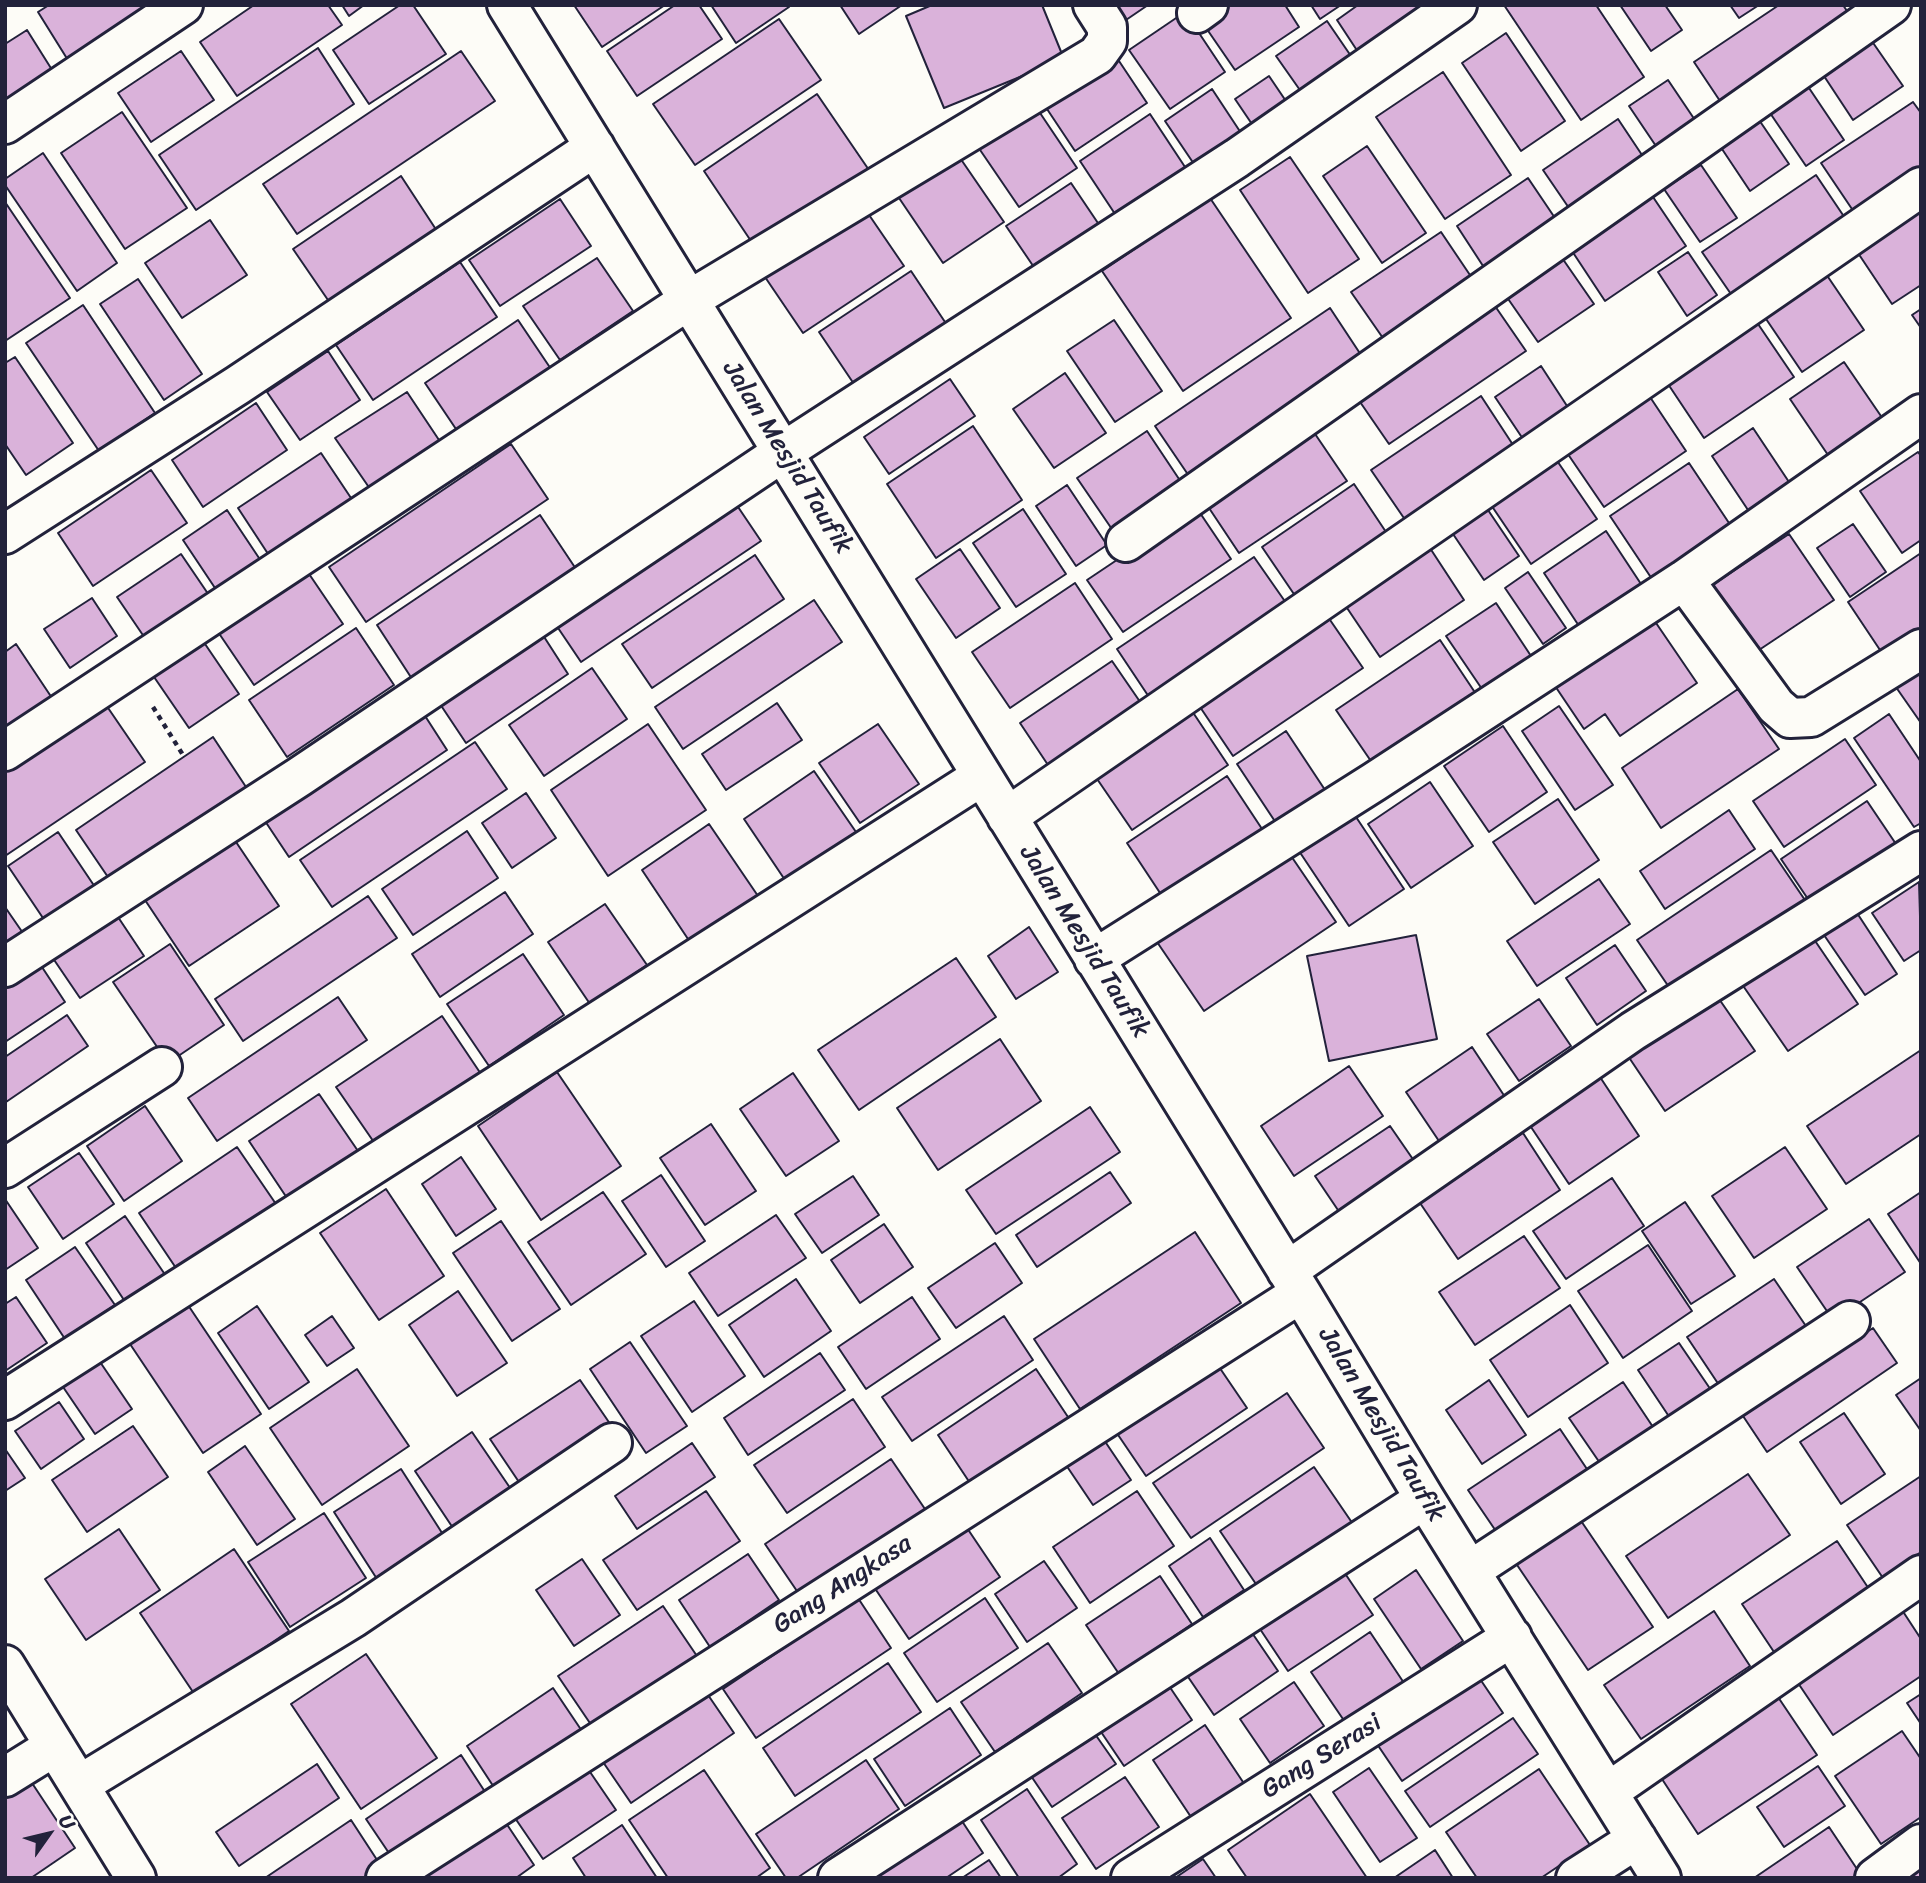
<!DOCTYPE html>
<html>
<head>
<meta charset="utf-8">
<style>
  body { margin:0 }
  #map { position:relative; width:1926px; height:1883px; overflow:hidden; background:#fdfcf7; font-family:Sriracha,sans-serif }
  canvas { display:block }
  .frame { position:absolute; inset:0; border:7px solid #22223b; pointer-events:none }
  .north { position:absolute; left:14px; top:1799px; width:70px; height:70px; -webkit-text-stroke:5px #fdfcf7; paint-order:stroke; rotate:56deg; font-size:19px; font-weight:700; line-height:28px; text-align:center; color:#22223b }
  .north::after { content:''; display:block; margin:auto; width:24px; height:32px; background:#22223b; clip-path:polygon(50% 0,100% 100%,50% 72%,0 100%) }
</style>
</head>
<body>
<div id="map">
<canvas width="1926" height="1883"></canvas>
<div class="frame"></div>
<div class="north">U</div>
</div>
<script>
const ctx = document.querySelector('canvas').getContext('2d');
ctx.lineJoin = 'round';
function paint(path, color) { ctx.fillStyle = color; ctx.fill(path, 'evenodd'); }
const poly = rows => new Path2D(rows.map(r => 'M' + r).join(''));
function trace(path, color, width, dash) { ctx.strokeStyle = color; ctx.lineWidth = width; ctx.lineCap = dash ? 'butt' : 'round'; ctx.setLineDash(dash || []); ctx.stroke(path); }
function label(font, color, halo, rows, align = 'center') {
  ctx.font = font + ' Sriracha,sans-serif'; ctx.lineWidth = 7; ctx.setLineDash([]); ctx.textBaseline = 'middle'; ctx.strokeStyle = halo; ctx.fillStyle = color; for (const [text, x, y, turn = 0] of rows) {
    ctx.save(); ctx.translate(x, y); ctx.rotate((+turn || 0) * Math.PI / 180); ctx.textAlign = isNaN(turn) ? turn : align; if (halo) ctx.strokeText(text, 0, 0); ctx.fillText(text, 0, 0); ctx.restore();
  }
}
const building = poly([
  [49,5,154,5,71,65,38,12,49,5],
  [254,5,328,5,342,25,237,96,200,42,254,5],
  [342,5,364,5,349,16,342,5],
  [400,5,413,5,446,54,369,104,333,50,400,5],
  [574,5,665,5,602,47,574,5],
  [675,5,699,5,722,39,637,96,607,51,675,5],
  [711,5,788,5,789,7,736,43,711,5],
  [840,5,902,5,859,34,840,5],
  [932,5,1042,5,1064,59,944,108,906,16,932,5],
  [1112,5,1148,5,1123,22,1112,5],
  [1227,5,1285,5,1299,27,1235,70,1202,22,1227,5],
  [1311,5,1341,5,1320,19,1311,5],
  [1358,5,1438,5,1362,58,1337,20,1358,5],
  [1504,5,1596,5,1644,77,1581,120,1504,5],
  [1620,5,1665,5,1682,30,1651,51,1620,5],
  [1730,5,1759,5,1739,18,1730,5],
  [1779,5,1843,5,1855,23,1726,110,1694,62,1779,5],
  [1185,12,1225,72,1170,109,1129,50,1185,12],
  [779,19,821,80,695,165,653,104,779,19],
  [1327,21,1353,59,1302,93,1276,56,1327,21],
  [27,30,59,81,5,115,5,44,27,30],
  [1506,33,1565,121,1521,151,1462,63,1506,33],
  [1869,37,1903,86,1853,120,1820,70,1869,37],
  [318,48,354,104,196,210,159,155,318,48],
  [181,51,214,100,151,142,118,93,181,51],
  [461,51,495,101,297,234,263,184,461,51],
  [1115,55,1147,103,1075,151,1043,103,1115,55],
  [1443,72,1511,175,1445,219,1376,117,1443,72],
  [1269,76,1292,110,1258,133,1235,99,1269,76],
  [1668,80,1701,129,1662,155,1629,106,1668,80],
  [1807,85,1844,140,1806,166,1768,110,1807,85],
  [1212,89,1243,136,1196,167,1165,121,1212,89],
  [817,94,871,173,757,250,704,171,817,94],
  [1913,102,1921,113,1921,172,1856,215,1821,163,1913,102],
  [1034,104,1077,168,1019,207,976,144,1034,104],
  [122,112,187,208,125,249,61,153,122,112],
  [1150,114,1187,170,1117,217,1080,161,1150,114],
  [1755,114,1789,164,1750,191,1716,140,1755,114],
  [1618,119,1646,161,1571,211,1543,170,1618,119],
  [1367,146,1426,233,1382,263,1323,176,1367,146],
  [43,153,117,263,77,291,5,185,5,179,43,153],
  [958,155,1004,222,943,263,897,195,958,155],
  [1290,157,1359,259,1308,293,1240,190,1290,157],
  [1701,165,1737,218,1700,242,1664,189,1701,165],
  [1816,175,1847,221,1733,297,1702,252,1816,175],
  [401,176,437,231,330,303,293,249,401,176],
  [1528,178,1557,221,1485,269,1457,226,1528,178],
  [1071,183,1106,235,1042,279,1006,226,1071,183],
  [1651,194,1686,246,1605,301,1570,248,1651,194],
  [1210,198,1291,318,1183,391,1102,271,1210,198],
  [560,199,591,246,500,306,469,260,560,199],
  [5,202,70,298,5,341,5,202],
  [1921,202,1921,285,1892,304,1854,247,1921,202],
  [865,209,904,266,803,333,765,277,865,209],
  [210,220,247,275,182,318,145,263,210,220],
  [1441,232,1474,281,1385,341,1351,292,1441,232],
  [1688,252,1717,295,1687,316,1658,272,1688,252],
  [1560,255,1594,304,1538,342,1504,293,1560,255],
  [597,258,633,311,560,360,523,306,597,258],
  [460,262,497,317,373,400,336,345,460,262],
  [911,271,947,325,856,387,819,332,911,271],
  [1824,271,1864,330,1802,372,1762,313,1824,271],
  [138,279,202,374,164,400,100,304,138,279],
  [83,305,155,413,99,451,26,343,83,305],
  [1495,306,1526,351,1389,444,1358,399,1495,306],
  [1330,308,1365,361,1191,479,1155,426,1330,308],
  [1921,309,1921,328,1912,315,1921,309],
  [518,320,553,372,460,435,425,383,518,320],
  [1114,320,1162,391,1115,422,1067,351,1114,320],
  [1756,321,1794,377,1704,438,1666,381,1756,321],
  [328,351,360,400,300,440,267,392,328,351],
  [15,357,73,443,26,475,5,444,5,363,15,357],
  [1844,362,1883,419,1828,455,1790,399,1844,362],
  [1541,366,1569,409,1523,439,1495,397,1541,366],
  [1065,373,1106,433,1054,468,1013,409,1065,373],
  [950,379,975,416,889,474,864,437,950,379],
  [1644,388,1686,451,1604,507,1561,444,1644,388],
  [407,392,447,452,377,499,335,438,407,392],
  [1481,396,1517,451,1408,524,1371,470,1481,396],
  [256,403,287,450,203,507,172,460,256,403],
  [973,426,1022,500,936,558,887,484,973,426],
  [1311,428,1347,481,1239,553,1203,499,1311,428],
  [1753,428,1791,485,1750,513,1712,456,1753,428],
  [1147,431,1187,491,1118,538,1077,478,1147,431],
  [511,444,548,499,366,622,329,567,511,444],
  [1551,452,1597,519,1531,564,1485,496,1551,452],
  [1918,452,1921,456,1921,540,1902,553,1860,491,1918,452],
  [321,453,357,507,274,563,238,508,321,453],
  [1689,463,1733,529,1654,582,1610,516,1689,463],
  [151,470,187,523,93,586,58,533,151,470],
  [1354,484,1392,541,1300,603,1262,547,1354,484],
  [1067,485,1107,545,1076,566,1036,506,1067,485],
  [732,498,761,541,581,662,552,619,732,498],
  [1196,507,1231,559,1123,632,1087,580,1196,507],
  [1023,509,1066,574,1016,607,973,543,1023,509],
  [227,510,265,567,221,597,183,540,227,510],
  [1488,510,1519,556,1484,580,1453,534,1488,510],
  [540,515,580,575,416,685,377,625,540,515],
  [1853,524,1886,572,1850,597,1817,548,1853,524],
  [1606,531,1641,584,1579,626,1544,573,1606,531],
  [1789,534,1834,600,1747,658,1702,592,1789,534],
  [1426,542,1464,600,1380,657,1341,599,1426,542],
  [960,549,1000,608,956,638,916,579,960,549],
  [1921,553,1921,641,1888,662,1848,602,1921,553],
  [181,554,215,604,151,647,117,597,181,554],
  [755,555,784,599,652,688,622,644,755,555],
  [1254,557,1291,610,1153,703,1117,649,1254,557],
  [303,565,343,624,254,685,214,626,303,565],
  [1528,572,1566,628,1543,644,1505,588,1528,572],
  [1075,583,1112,639,1010,708,972,652,1075,583],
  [92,598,117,636,70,668,44,629,92,598],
  [814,600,842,642,683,749,655,707,814,600],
  [1496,603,1533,659,1484,692,1446,636,1496,603],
  [1328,617,1363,668,1233,756,1198,704,1328,617],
  [1654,620,1697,683,1620,736,1605,714,1584,729,1549,677,1577,659,1584,669,1654,620],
  [356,628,394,685,287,757,249,700,356,628],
  [539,629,568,674,466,743,436,698,539,629],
  [1440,640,1478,697,1375,767,1336,710,1440,640],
  [203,641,239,694,189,728,152,674,203,641],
  [16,644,52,698,5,730,5,652,16,644],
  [1921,660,1921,723,1891,680,1921,660],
  [1112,661,1145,709,1052,771,1020,723,1112,661],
  [592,668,627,719,544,776,509,725,592,668],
  [1738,689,1779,749,1661,828,1622,768,1738,689],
  [104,702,145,762,5,856,5,768,104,702],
  [777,703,802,740,726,790,702,754,777,703],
  [418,705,447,750,289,857,259,812,418,705],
  [1559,706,1613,785,1575,810,1522,731,1559,706],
  [1190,708,1228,765,1132,830,1093,773,1190,708],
  [1889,714,1921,762,1921,823,1914,827,1854,738,1889,714],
  [648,724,706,810,608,876,551,790,648,724],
  [878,724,919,784,860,823,819,763,878,724],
  [1503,726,1547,792,1489,832,1444,766,1503,726],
  [1286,731,1333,802,1284,835,1237,764,1286,731],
  [213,737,248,790,112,883,76,830,213,737],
  [1845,739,1876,785,1784,847,1753,801,1845,739],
  [475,742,507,789,332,907,300,860,475,742],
  [814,771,856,832,785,880,744,819,814,771],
  [1227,776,1268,838,1168,905,1127,843,1227,776],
  [1430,782,1473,846,1411,888,1368,824,1430,782],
  [526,793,556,838,512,868,482,823,526,793],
  [1558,799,1599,860,1535,904,1493,842,1558,799],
  [1867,801,1898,847,1812,905,1781,859,1867,801],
  [1729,810,1755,849,1665,909,1640,871,1729,810],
  [1352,811,1404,889,1349,926,1297,848,1352,811],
  [709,824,758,896,690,942,642,870,709,824],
  [467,831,498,878,413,935,382,889,467,831],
  [58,832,95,887,45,921,8,866,58,832],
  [234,839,279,906,189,966,145,900,234,839],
  [1287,850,1336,922,1204,1011,1155,939,1287,850],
  [1771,850,1809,906,1675,996,1637,940,1771,850],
  [1599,879,1630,924,1537,986,1507,941,1599,879],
  [1919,882,1921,950,1904,961,1872,913,1919,882],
  [505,892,533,934,440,997,412,954,505,892],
  [368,896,397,938,243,1041,215,999,368,896],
  [605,904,647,965,590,1004,548,942,605,904],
  [110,905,144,956,80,998,46,948,110,905],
  [5,907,25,936,5,949,5,907],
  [1857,913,1897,974,1865,995,1824,935,1857,913],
  [1029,927,1058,972,1016,999,988,956,1029,927],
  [1807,929,1858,1004,1788,1051,1737,977,1807,929],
  [1416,935,1437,1039,1329,1061,1307,956,1416,935],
  [170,944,224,1025,168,1063,113,982,170,944],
  [1615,945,1646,991,1597,1025,1566,978,1615,945],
  [523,954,564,1015,489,1066,447,1004,523,954],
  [956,958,996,1017,859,1110,818,1050,956,958],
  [38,961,65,1002,5,1042,5,982,38,961],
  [1717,996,1755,1051,1665,1111,1628,1056,1717,996],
  [338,997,367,1040,217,1141,188,1098,338,997],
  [1539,999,1571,1046,1519,1081,1487,1034,1539,999],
  [67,1015,88,1046,6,1102,5,1057,67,1015],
  [442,1016,485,1080,380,1151,336,1087,442,1016],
  [1000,1039,1041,1101,938,1170,897,1108,1000,1039],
  [1472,1047,1511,1106,1445,1150,1406,1092,1472,1047],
  [1921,1050,1921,1134,1846,1184,1807,1126,1921,1050],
  [1349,1066,1383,1116,1294,1176,1261,1126,1349,1066],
  [557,1072,621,1166,541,1220,478,1126,557,1072],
  [793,1073,839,1141,786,1176,740,1109,793,1073],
  [1598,1074,1639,1136,1569,1184,1527,1121,1598,1074],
  [319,1094,358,1151,287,1198,249,1141,319,1094],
  [145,1106,182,1161,124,1201,87,1146,145,1106],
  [1090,1107,1120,1152,996,1234,966,1190,1090,1107],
  [711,1124,756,1191,705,1225,660,1158,711,1124],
  [1390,1126,1419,1168,1344,1219,1315,1176,1390,1126],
  [1523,1133,1560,1190,1458,1259,1420,1203,1523,1133],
  [237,1147,278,1207,180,1274,139,1213,237,1147],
  [1785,1147,1827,1209,1754,1258,1712,1196,1785,1147],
  [79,1153,114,1204,63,1239,28,1187,79,1153],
  [461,1157,496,1209,456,1236,422,1184,461,1157],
  [1110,1172,1131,1203,1037,1267,1016,1235,1110,1172],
  [661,1175,705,1241,666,1267,622,1201,661,1175],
  [853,1176,879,1215,822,1253,795,1214,853,1176],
  [1612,1178,1644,1226,1566,1279,1533,1231,1612,1178],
  [386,1189,444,1276,379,1320,320,1233,386,1189],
  [603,1192,646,1254,571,1305,528,1242,603,1192],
  [1921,1192,1921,1264,1888,1214,1921,1192],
  [5,1199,38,1248,5,1270,5,1199],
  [1685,1202,1735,1276,1691,1304,1642,1231,1685,1202],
  [776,1215,806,1258,718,1316,689,1273,776,1215],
  [125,1216,166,1276,126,1303,86,1243,125,1216],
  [1869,1219,1905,1272,1833,1320,1797,1267,1869,1219],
  [501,1221,560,1309,512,1341,453,1253,501,1221],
  [884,1224,913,1267,860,1303,831,1260,884,1224],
  [1195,1232,1241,1303,1080,1409,1034,1339,1195,1232],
  [1524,1236,1560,1288,1475,1345,1439,1292,1524,1236],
  [995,1243,1022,1283,956,1328,928,1288,995,1243],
  [1648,1245,1692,1311,1623,1358,1578,1291,1648,1245],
  [75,1247,115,1305,65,1339,26,1280,75,1247],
  [796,1279,831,1331,764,1377,729,1325,796,1279],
  [1774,1279,1810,1332,1723,1391,1687,1337,1774,1279],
  [458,1291,507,1363,457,1396,409,1325,458,1291],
  [16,1297,47,1343,5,1371,5,1304,16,1297],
  [912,1297,940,1339,866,1389,838,1347,912,1297],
  [694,1301,745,1376,692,1412,641,1336,694,1301],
  [188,1305,261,1414,203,1453,130,1344,188,1305],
  [1570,1305,1608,1363,1528,1417,1490,1360,1570,1305],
  [257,1306,309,1382,269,1409,218,1333,257,1306],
  [332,1316,354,1348,327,1366,305,1335,332,1316],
  [1004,1316,1033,1360,912,1441,882,1397,1004,1316],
  [1873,1328,1897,1363,1767,1452,1743,1416,1873,1328],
  [630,1342,687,1426,646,1453,590,1369,630,1342],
  [1679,1343,1713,1393,1672,1421,1638,1370,1679,1343],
  [820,1353,845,1390,748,1455,724,1418,820,1353],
  [96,1356,132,1409,95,1434,59,1381,96,1356],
  [1213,1358,1247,1408,1146,1476,1112,1426,1213,1358],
  [357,1369,409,1446,322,1505,270,1428,357,1369],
  [1036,1369,1072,1423,974,1489,938,1435,1036,1369],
  [1921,1378,1921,1431,1896,1395,1921,1378],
  [580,1380,615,1431,525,1491,490,1439,580,1380],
  [1489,1380,1526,1435,1482,1464,1446,1410,1489,1380],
  [1623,1382,1655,1430,1602,1466,1569,1418,1623,1382],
  [1287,1393,1324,1448,1191,1538,1153,1483,1287,1393],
  [853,1399,885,1447,787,1513,754,1465,853,1399],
  [59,1402,84,1439,41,1469,15,1431,59,1402],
  [1844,1413,1885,1474,1841,1504,1800,1442,1844,1413],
  [133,1426,168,1477,87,1532,52,1480,133,1426],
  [1560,1429,1593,1478,1502,1540,1468,1490,1560,1429],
  [472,1432,519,1501,461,1540,415,1471,472,1432],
  [1100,1434,1131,1480,1093,1505,1062,1459,1100,1434],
  [692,1443,715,1477,637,1529,615,1496,692,1443],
  [245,1446,295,1519,257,1545,208,1472,245,1446],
  [5,1449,25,1478,5,1491,5,1449],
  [891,1459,927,1512,801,1597,765,1544,891,1459],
  [1314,1467,1355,1527,1260,1590,1220,1531,1314,1467],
  [401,1469,444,1536,377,1579,334,1512,401,1469],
  [1748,1474,1790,1535,1668,1618,1626,1556,1748,1474],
  [1921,1476,1921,1552,1883,1578,1847,1525,1921,1476],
  [706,1491,740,1541,637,1610,603,1560,706,1491],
  [1137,1491,1174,1546,1090,1603,1053,1547,1137,1491],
  [1575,1512,1653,1627,1588,1670,1511,1556,1575,1512],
  [324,1513,366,1578,290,1627,248,1562,324,1513],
  [963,1522,1000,1577,909,1639,872,1584,963,1522],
  [119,1529,160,1590,86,1640,45,1579,119,1529],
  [1210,1538,1244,1590,1203,1617,1169,1566,1210,1538],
  [1837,1541,1871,1592,1776,1655,1742,1604,1837,1541],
  [234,1549,289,1631,195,1695,140,1613,234,1549],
  [748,1554,779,1600,710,1647,679,1600,748,1554],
  [582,1559,620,1615,574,1646,536,1590,582,1559],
  [1044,1561,1077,1608,1027,1642,995,1594,1044,1561],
  [1338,1563,1373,1615,1288,1671,1254,1620,1338,1563],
  [1416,1570,1463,1641,1421,1669,1374,1599,1416,1570],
  [1160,1576,1192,1624,1119,1674,1086,1625,1160,1576],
  [858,1598,891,1648,756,1738,723,1689,858,1598],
  [985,1598,1018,1648,937,1702,904,1653,985,1598],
  [663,1606,701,1662,596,1732,558,1676,663,1606],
  [1902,1610,1921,1639,1921,1676,1833,1735,1796,1680,1902,1610],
  [1714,1611,1750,1666,1641,1739,1604,1685,1714,1611],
  [1246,1624,1278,1671,1214,1715,1182,1668,1246,1624],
  [1370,1632,1404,1683,1345,1722,1311,1672,1370,1632],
  [1048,1643,1082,1693,995,1752,961,1702,1048,1643],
  [366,1654,437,1758,361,1809,291,1704,366,1654],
  [888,1663,921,1712,795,1796,763,1748,888,1663],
  [1161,1674,1192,1720,1124,1766,1093,1720,1161,1674],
  [1478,1676,1503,1713,1402,1781,1377,1744,1478,1676],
  [1294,1682,1324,1726,1270,1763,1240,1719,1294,1682],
  [553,1688,588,1740,501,1798,467,1746,553,1688],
  [706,1692,734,1733,631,1803,603,1762,706,1692],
  [1921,1694,1921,1724,1907,1703,1921,1694],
  [1778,1697,1817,1755,1698,1834,1660,1776,1778,1697],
  [950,1708,981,1755,905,1806,874,1759,950,1708],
  [1513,1718,1538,1754,1430,1827,1405,1791,1513,1718],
  [1088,1724,1116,1764,1052,1807,1025,1767,1088,1724],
  [1205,1725,1245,1785,1193,1820,1153,1760,1205,1725],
  [1902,1731,1921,1759,1921,1817,1881,1844,1835,1776,1902,1731],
  [461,1755,491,1801,397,1865,366,1819,461,1755],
  [866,1760,899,1809,797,1878,786,1878,756,1834,866,1760],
  [317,1764,339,1798,239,1866,216,1832,317,1764],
  [1818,1766,1845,1806,1784,1847,1757,1807,1818,1766],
  [1369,1768,1417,1838,1380,1862,1333,1792,1369,1768],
  [588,1769,616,1810,543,1859,515,1818,588,1769],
  [1539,1769,1590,1845,1541,1878,1477,1878,1446,1832,1539,1769],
  [704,1770,770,1868,756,1878,668,1878,629,1820,704,1770],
  [28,1777,75,1848,31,1878,5,1878,5,1793,28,1777],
  [1125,1777,1159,1827,1096,1869,1062,1818,1125,1777],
  [1027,1789,1077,1864,1058,1878,1019,1878,981,1820,1027,1789],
  [1310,1794,1367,1878,1247,1878,1228,1850,1310,1794],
  [956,1812,983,1853,946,1878,859,1878,956,1812],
  [351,1820,381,1866,364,1878,265,1878,351,1820],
  [504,1820,534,1865,516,1878,425,1878,423,1875,504,1820],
  [622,1825,657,1878,586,1878,573,1858,622,1825],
  [1829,1827,1863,1878,1754,1878,1829,1827],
  [1435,1850,1453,1878,1394,1878,1435,1850],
  [1203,1859,1216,1878,1175,1878,1203,1859],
  [989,1860,1001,1878,962,1878,989,1860],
  [1921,1864,1921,1878,1900,1878,1921,1864]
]);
const path = poly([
  [153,707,183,755]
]);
const street = poly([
  [507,5,1301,1293,1425,1499,1661,1878],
  [1197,13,1208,5],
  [5,124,183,5],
  [5,534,238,385,595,147],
  [1126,542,1891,5],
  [1684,580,1776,706,1790,718,1811,717,1921,649],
  [5,751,689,300,1097,55,1107,41,1107,27,1093,5],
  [1007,817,1921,187],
  [1094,959,1374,782,1684,580,1921,414],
  [5,967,299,777,783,452,1237,158,1457,5],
  [5,1168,162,1067],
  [1287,1271,1633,1031,1921,851],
  [5,1400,982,776],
  [1471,1570,1850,1321],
  [5,1665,136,1878],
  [5,1777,55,1746],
  [79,1785,353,1618,612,1443],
  [1608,1792,1921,1575],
  [386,1878,1301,1293],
  [838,1878,1425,1499],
  [1131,1878,1512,1637],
  [1576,1878,1637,1839],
  [1875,1878,1921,1844]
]);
const streetNames = [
  ["Jalan Mesjid Taufik",787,458,58],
  ["Jalan Mesjid Taufik",1084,942,58],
  ["Jalan Mesjid Taufik",1381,1425,59],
  ["Gang Angkasa",843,1585,-33],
  ["Gang Serasi",1322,1757,-32]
];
paint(building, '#dab2da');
trace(building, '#22223b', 2);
trace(street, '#22223b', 44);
trace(path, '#22223b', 4.5, [5, 5]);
trace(street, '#fdfcf7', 38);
label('26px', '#22223b', '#fdfcf7', streetNames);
</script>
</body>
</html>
